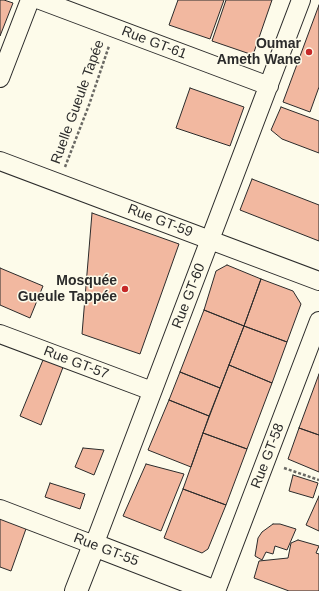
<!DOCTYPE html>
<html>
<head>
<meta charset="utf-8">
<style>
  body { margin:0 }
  canvas { display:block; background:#fdfbea }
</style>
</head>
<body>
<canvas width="319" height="591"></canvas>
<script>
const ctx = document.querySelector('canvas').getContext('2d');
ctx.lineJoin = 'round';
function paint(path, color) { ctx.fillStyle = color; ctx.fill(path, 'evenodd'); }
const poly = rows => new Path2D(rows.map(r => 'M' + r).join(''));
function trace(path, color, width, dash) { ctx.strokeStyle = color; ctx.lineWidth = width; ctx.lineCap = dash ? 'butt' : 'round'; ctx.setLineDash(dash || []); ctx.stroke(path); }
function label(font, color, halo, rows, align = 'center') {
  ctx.font = font + ' Helvetica,sans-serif'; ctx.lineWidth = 3; ctx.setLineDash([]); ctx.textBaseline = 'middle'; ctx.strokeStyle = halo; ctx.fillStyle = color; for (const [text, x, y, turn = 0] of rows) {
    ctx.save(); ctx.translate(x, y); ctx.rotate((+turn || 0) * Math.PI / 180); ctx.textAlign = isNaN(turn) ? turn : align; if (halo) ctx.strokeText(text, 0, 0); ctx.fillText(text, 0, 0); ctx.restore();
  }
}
const building = poly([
  [0,0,4,0,13,3,0,36,0,0],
  [178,0,224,0,210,39,169,25,178,0],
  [226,0,272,0,253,55,212,41,226,0],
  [319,5,319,87,310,112,283,102,319,5],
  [190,88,244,107,230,146,176,128,190,88],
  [281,107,319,121,319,153,282,139,271,130,281,107],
  [252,179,319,205,319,241,240,210,252,179],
  [92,213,179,244,140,354,82,334,92,213],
  [227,265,261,279,244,326,204,310,216,271,227,265],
  [0,268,43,286,30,318,0,305,0,268],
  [261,279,293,291,301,304,287,342,244,326,261,279],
  [204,310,244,326,220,388,180,372,204,310],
  [244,326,287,342,272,383,229,365,244,326],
  [43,360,65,362,41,425,20,416,43,360],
  [229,365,272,383,247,449,203,433,229,365],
  [180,372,220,388,209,416,169,400,180,372],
  [319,374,319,435,299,428,319,374],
  [169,400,209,416,191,467,148,450,169,400],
  [299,428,319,435,319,472,288,459,299,428],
  [203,433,247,449,226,505,183,489,203,433],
  [83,448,104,450,94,475,75,467,83,448],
  [146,464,184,474,161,531,123,516,146,464],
  [293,475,318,483,313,498,289,491,293,475],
  [50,483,85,494,80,509,45,497,50,483],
  [183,489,226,505,208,549,202,553,164,538,183,489],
  [319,496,319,531,306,525,319,496],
  [0,517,27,526,11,571,0,567,0,517],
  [273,524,280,524,296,529,287,550,275,546,273,554,266,552,262,560,255,556,258,538,262,532,273,524],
  [298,540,319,546,316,553,319,554,319,591,289,591,254,578,259,561,288,558,291,543,298,540]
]);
const path = poly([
  [65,167,89,105,109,46],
  [284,468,319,480]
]);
const street = poly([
  [40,0,269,86],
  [0,78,30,0],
  [0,161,319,281],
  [0,334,152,391],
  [0,509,94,545,301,0],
  [216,591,319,321]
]);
const secondary = poly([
  [76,591,94,545,213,591]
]);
const markers = [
  [309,52,4,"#c62828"],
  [125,289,4,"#c62828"]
];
const streetNames = [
  ["Rue GT-61",154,43,21],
  ["Ruelle Gueule Tapée",78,102,-70],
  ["Rue GT-59",160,221,21],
  ["Rue GT-60",189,296,-69],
  ["Rue GT-57",76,363,21],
  ["Rue GT-58",268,456,-69],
  ["Rue GT-55",106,550,21]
];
const poiNames = [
  ["Oumar",301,44],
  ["Ameth Wane",301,60],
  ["Mosquée",117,281],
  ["Gueule Tappée",117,297]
];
paint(building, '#f2b8a0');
trace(building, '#2b2b2b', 1);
trace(street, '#2b2b2b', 20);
trace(secondary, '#2b2b2b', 24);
trace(path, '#6a6964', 2.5, [3, 2]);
trace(street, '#fdfbea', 18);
trace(secondary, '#fdfbea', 22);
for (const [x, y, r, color] of markers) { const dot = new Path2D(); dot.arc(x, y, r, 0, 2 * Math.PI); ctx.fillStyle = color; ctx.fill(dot); trace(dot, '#fdfbea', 1.5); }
label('14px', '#2b2b2b', '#fdfbea', streetNames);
label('bold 14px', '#2b2b2b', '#fdfbea', poiNames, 'right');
</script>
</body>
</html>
